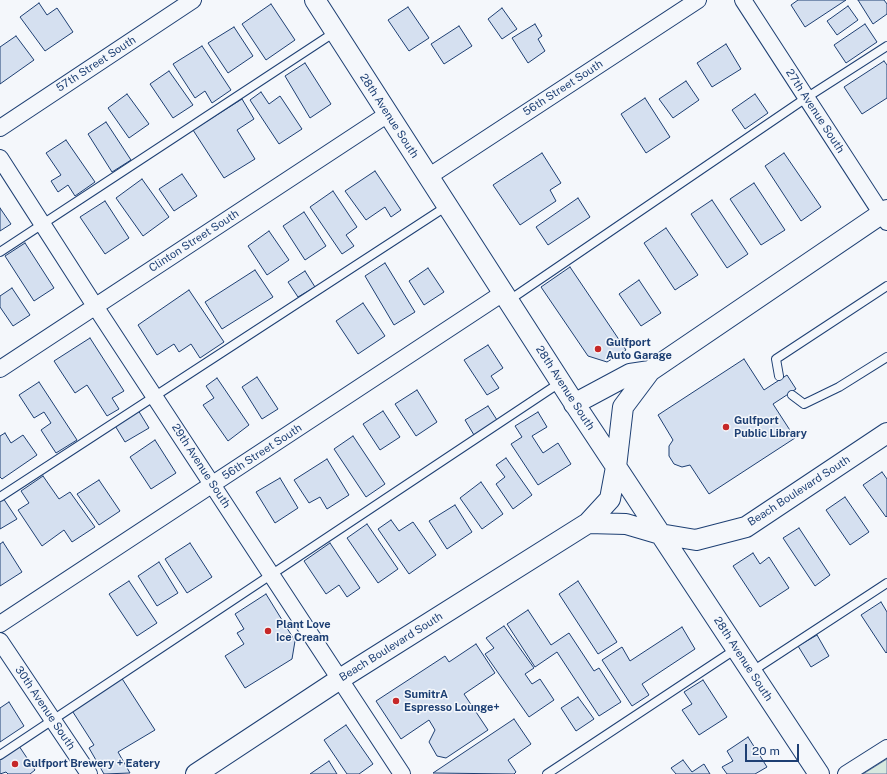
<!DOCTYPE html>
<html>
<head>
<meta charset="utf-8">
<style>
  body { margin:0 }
  #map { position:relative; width:887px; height:774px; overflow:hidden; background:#f4f7fb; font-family:"Public Sans",sans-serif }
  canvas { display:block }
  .scale { position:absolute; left:745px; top:744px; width:54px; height:18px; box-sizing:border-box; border:2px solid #1d3f73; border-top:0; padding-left:5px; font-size:12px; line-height:14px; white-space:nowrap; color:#1d3f73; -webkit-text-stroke:3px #f4f7fb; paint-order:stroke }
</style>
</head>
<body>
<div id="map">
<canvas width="887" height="774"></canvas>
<div class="scale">20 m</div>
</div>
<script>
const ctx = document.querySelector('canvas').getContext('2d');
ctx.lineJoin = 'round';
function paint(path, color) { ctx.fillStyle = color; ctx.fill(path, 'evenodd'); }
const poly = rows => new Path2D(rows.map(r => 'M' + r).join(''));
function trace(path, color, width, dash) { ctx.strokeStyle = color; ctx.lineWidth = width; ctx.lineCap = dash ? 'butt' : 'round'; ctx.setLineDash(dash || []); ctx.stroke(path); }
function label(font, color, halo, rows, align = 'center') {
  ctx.font = font + ' "Public Sans",sans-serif'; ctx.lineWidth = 3; ctx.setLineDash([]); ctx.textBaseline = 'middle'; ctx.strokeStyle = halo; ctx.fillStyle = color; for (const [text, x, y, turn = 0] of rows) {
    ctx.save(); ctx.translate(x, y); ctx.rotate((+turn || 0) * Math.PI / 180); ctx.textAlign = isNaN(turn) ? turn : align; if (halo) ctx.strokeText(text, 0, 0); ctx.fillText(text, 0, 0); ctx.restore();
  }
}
const green = poly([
  [887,759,887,774,863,774,887,759]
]);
const building = poly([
  [798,0,846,0,805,27,791,5,798,0],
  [858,0,884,0,887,4,887,14,873,24,858,0],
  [39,3,47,15,57,8,73,32,45,51,20,17,39,3],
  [271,4,295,40,266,60,242,24,271,4],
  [848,6,858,20,837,35,827,21,848,6],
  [408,7,429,38,409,51,388,20,408,7],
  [502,8,517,29,502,39,488,19,502,8],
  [535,24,542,36,538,39,545,51,528,63,512,38,535,24],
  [865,24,877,42,846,63,834,45,865,24],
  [459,26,472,46,444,64,431,44,459,26],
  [234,27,253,56,228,73,208,43,234,27],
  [16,36,34,60,0,84,0,47,16,36],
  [726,44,741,69,712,87,697,63,726,44],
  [202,46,231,90,212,103,205,91,195,98,173,64,202,46],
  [884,61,887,65,887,98,862,114,844,87,884,61],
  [305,63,331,104,310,118,285,76,305,63],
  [169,71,193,105,173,118,150,84,169,71],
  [686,81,699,100,673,118,659,99,686,81],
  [261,92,269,104,280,96,302,129,279,144,250,100,261,92],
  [127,94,149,124,129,138,108,108,127,94],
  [755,94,768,113,745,129,732,110,755,94],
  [645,98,670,137,646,153,621,114,645,98],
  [242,99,254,119,237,130,255,159,224,178,193,130,242,99],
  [106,122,131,160,112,172,88,134,106,122],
  [66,140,95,182,75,196,68,185,58,192,51,181,61,175,46,153,66,140],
  [542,153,561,183,550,190,556,201,520,225,493,185,542,153],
  [784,153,821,207,801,221,765,166,784,153],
  [375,171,401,210,391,217,385,207,366,220,345,191,375,171],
  [182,174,197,196,174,211,159,189,182,174],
  [142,179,169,217,143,236,116,198,142,179],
  [754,183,785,230,761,245,730,199,754,183],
  [333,191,357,227,346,235,354,246,342,254,310,207,333,191],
  [578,198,590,217,548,245,536,227,578,198],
  [712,200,748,254,727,268,691,214,712,200],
  [105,201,129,238,105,254,80,217,105,201],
  [0,208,11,224,0,231,0,208],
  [304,212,326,246,305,260,283,226,304,212],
  [666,228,698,275,675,290,644,243,666,228],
  [269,231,289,260,267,275,248,246,269,231],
  [25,243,54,288,34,301,5,256,25,243],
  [385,263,415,312,394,325,365,276,385,263],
  [570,267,626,350,607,362,588,356,541,287,570,267],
  [428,268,444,292,424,305,409,281,428,268],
  [255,270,273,297,222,329,205,302,255,270],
  [305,271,315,287,298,297,288,282,305,271],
  [639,280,661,313,641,326,619,294,639,280],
  [12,288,30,315,13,326,0,307,0,296,12,288],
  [189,290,224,342,200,358,191,344,179,352,174,344,157,355,138,325,189,290],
  [363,303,385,336,358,354,336,321,363,303],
  [90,338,124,391,112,398,119,409,107,416,87,385,75,393,54,361,90,338],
  [488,345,503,368,491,376,499,388,487,395,464,360,488,345],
  [744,359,764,390,787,375,796,389,773,404,795,438,709,494,690,465,682,467,674,464,669,456,669,446,673,440,658,415,744,359],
  [257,377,278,409,262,419,242,387,257,377],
  [217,378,249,425,228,441,203,405,214,398,206,386,217,378],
  [39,382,77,440,56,453,41,430,51,423,44,412,34,418,19,395,39,382],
  [417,390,437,422,416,436,395,404,417,390],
  [488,406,497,420,474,435,465,420,488,406],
  [138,410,149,428,125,442,114,424,138,410],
  [383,411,400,437,380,450,363,424,383,411],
  [538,412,547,427,532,436,543,453,558,443,571,464,538,485,511,444,522,437,515,426,538,412],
  [5,433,11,443,23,435,37,455,2,479,0,477,0,436,5,433],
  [353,436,385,484,366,497,334,449,353,436],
  [155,440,176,473,151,489,130,457,155,440],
  [506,458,532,495,513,509,496,484,505,477,496,465,506,458],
  [327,459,349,495,327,509,320,497,309,503,294,480,327,459],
  [882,472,887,479,887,516,886,517,863,485,882,472],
  [43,476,59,499,70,492,95,527,72,542,64,530,42,546,18,510,29,503,21,491,43,476],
  [280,478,298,508,275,523,256,492,280,478],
  [99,480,120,511,99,525,77,494,99,480],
  [481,482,503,514,482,529,460,498,481,482],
  [845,497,869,532,850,545,826,510,845,497],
  [3,498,17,519,0,529,0,500,3,498],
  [455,505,472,532,447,549,429,521,455,505],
  [391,520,399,531,413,522,436,555,409,574,378,529,391,520],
  [367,524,398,569,378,583,347,538,367,524],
  [799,528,830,575,815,586,783,538,799,528],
  [3,542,22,572,0,586,0,544,3,542],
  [190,543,212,577,187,593,165,559,190,543],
  [330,543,360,588,347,597,339,585,326,594,304,561,330,543],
  [753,553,760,564,769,557,789,588,760,607,733,566,753,553],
  [159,562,178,593,157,606,138,576,159,562],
  [129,581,157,623,137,636,109,594,129,581],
  [578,581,617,642,598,654,559,594,578,581],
  [266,594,295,641,292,659,245,688,225,656,244,644,237,633,244,629,235,614,266,594],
  [881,602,887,612,887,652,886,653,861,615,881,602],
  [528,610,551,645,569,633,594,671,599,668,621,702,599,716,557,652,535,667,507,624,528,610],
  [504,626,534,668,525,674,532,684,540,679,554,700,529,717,485,654,494,648,486,638,504,626],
  [682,627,695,649,642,684,649,695,632,706,602,660,622,647,630,661,682,627],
  [817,635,829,656,811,667,798,646,817,635],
  [476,644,495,673,464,694,488,730,446,758,437,756,429,742,435,730,429,720,401,739,376,701,445,656,449,662,476,644],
  [121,677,155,730,118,752,130,773,104,774,89,748,94,745,71,709,121,677],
  [703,680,727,717,699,735,682,710,692,704,684,692,703,680],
  [578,697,594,719,576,731,561,708,578,697],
  [9,702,24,726,0,742,0,708,9,702],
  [514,719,531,744,508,760,516,772,514,774,433,773,514,719],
  [346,725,373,764,359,774,347,774,324,740,346,725],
  [748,737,767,767,755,774,727,774,722,767,733,761,727,751,748,737],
  [19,746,35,770,30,774,8,774,6,772,0,774,0,758,19,746],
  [683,760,692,772,704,764,710,774,676,774,671,768,683,760],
  [329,761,337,774,310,774,329,761]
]);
const service = poly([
  [0,252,335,32],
  [508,301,806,98,887,46],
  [779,376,776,359,887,286],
  [792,395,804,404,839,387,887,357],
  [0,497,447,206],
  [751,672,887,583],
  [0,755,561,382],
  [547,774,736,649]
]);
const minor = poly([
  [743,0,887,222],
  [0,128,193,0],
  [0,158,95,306,402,774],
  [428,177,698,0],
  [0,369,388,114],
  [0,624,503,293],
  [0,641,89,774],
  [846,774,887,748]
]);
const tertiary = poly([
  [315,0,576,406,819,774],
  [574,404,630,374,650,371],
  [588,523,626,524,660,534,696,540,746,527,887,433],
  [196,774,340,679,588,523,610,499,616,467,623,407,650,371,887,210]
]);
const markers = [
  [598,349,4,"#c62828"],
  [726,427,4,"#c62828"],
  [268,631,4,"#c62828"],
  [396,701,4,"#c62828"],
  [15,764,4,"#c62828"]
];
const streetNames = [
  ["57th Street South",96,64,-33],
  ["56th Street South",563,88,-33],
  ["27th Avenue South",815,111,57],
  ["28th Avenue South",389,116,57],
  ["Clinton Street South",194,241,-33],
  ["28th Avenue South",565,388,57],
  ["56th Street South",262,452,-33],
  ["29th Avenue South",201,466,57],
  ["Beach Boulevard South",799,491,-33],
  ["Beach Boulevard South",391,647,-32],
  ["28th Avenue South",743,659,57],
  ["30th Avenue South",45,708,56]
];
const poiNames = [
  ["Gulfport",606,343],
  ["Auto Garage",606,356],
  ["Gulfport",734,421],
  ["Public Library",734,434],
  ["Plant Love",276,625],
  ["Ice Cream",276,638],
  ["SumitrA",404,695],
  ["Espresso Lounge+",404,708],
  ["Gulfport Brewery + Eatery",23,764]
];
paint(green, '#d7e8df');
trace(green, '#687fa3', 1);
paint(building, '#d5e0f0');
trace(building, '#1d3f73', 1);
trace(service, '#1d3f73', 10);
trace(minor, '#1d3f73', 18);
trace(tertiary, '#1d3f73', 22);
trace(service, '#f4f7fb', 8);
trace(minor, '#f4f7fb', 16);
trace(tertiary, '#f4f7fb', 20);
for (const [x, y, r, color] of markers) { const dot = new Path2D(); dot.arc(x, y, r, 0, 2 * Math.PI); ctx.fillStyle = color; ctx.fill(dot); trace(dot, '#f4f7fb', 1.5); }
label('11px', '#1d3f73', '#f4f7fb', streetNames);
label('bold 11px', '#1d3f73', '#f4f7fb', poiNames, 'left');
</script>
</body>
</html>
